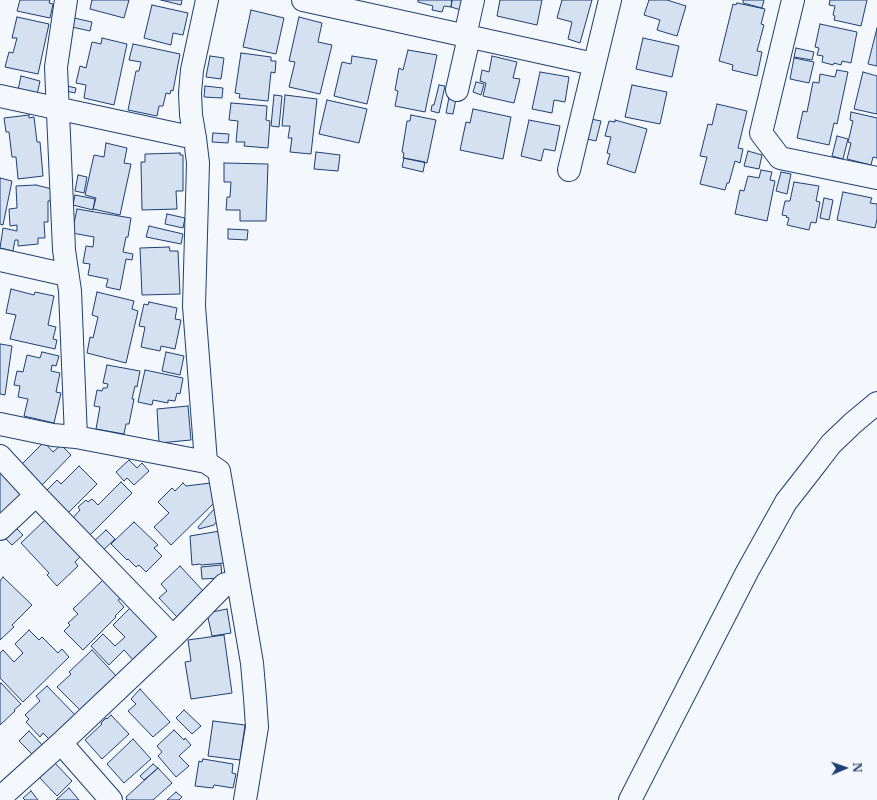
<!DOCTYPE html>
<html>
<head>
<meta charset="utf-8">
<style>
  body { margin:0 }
  #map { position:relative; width:877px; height:800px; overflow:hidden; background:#f4f7fb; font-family:"Libre Baskerville",serif }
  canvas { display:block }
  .north { position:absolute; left:825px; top:748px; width:40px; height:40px; -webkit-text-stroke:3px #f4f7fb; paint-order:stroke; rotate:88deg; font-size:11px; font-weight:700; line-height:16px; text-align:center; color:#1d3f73 }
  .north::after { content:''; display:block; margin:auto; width:14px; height:18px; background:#1d3f73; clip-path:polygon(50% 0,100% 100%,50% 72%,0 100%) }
</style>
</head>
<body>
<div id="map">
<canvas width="877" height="800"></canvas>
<div class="north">N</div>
</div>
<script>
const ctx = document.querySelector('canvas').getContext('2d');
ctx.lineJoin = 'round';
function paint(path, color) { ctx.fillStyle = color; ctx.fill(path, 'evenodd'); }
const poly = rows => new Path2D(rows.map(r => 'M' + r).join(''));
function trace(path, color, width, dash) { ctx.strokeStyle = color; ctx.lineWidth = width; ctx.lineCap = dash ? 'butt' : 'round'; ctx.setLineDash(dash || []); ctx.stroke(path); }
const building = poly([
  [20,0,50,0,49,3,53,4,50,18,17,11,20,0],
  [92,0,129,0,124,18,90,9,92,0],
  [161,0,182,0,181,5,161,0],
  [418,0,452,0,451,7,444,6,442,12,432,10,433,6,418,2,418,0],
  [452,0,463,0,461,10,451,7,452,0],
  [500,0,542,0,537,25,497,16,500,0],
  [562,0,592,0,580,43,568,39,572,22,557,18,562,0],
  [649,0,667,0,686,6,677,36,657,30,660,20,644,15,649,0],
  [743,0,764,0,762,8,743,3,743,0],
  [830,0,867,0,861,26,834,20,835,16,833,15,835,6,829,5,830,0],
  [737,3,765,9,761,24,764,25,757,51,762,52,757,76,732,70,733,65,719,61,733,4,736,5,737,3],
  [152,5,188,13,183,35,173,33,171,45,144,38,152,5],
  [251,10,284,18,276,54,243,47,251,10],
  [17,17,49,24,38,74,5,67,9,52,13,53,17,38,12,38,17,17],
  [299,17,322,23,318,42,332,45,320,94,289,87,295,62,289,61,299,17],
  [74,18,92,22,90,31,72,27,74,18],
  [820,24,857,32,851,63,842,61,841,65,834,63,833,65,822,62,823,56,817,55,819,48,815,47,820,24],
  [877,28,877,66,868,64,877,28],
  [102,38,127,44,114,105,84,98,86,85,76,83,80,66,86,68,92,42,101,44,102,38],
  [643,38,679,46,672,77,636,69,643,38],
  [133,44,180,54,173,91,171,90,170,94,166,93,163,106,159,106,157,116,128,110,136,71,139,71,141,62,129,60,133,44],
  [796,48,814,52,812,60,794,57,796,48],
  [408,50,437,55,425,112,395,106,398,91,395,90,399,68,403,70,408,50],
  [241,53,271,57,271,61,276,61,275,73,271,72,268,101,239,98,240,94,235,93,241,53],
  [210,56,224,58,221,79,206,77,210,56],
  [352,56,377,60,367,104,334,96,342,62,351,64,352,56],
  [492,56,517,62,513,78,520,79,514,103,483,96,486,83,480,81,482,70,489,72,492,56],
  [794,58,814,62,809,83,790,79,794,58],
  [837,70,848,72,837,124,834,123,829,145,797,138,803,111,807,112,813,82,819,83,820,74,835,77,837,70],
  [540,72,569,77,565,102,554,100,552,113,532,109,540,72],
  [863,72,877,76,877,114,854,109,863,72],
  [21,76,40,81,37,95,18,90,21,76],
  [476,82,484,84,481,95,473,92,476,82],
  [439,85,445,86,439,113,431,111,432,105,434,105,439,85],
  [632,85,667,92,660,124,625,117,632,85],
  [67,86,76,88,75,93,66,91,67,86],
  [205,86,223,88,222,98,204,97,205,86],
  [450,92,457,94,453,114,446,113,450,92],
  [274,95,282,96,279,127,271,126,274,95],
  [285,95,317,99,311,154,290,152,292,138,288,138,290,126,282,126,285,95],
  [327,100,367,109,359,143,319,134,327,100],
  [231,103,267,106,266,120,270,121,268,148,244,146,245,142,236,142,238,121,229,120,231,103],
  [717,104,747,111,738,148,743,149,740,163,735,161,729,183,727,183,725,190,700,184,707,157,700,156,708,124,712,125,717,104],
  [473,109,511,117,503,159,460,150,466,122,470,123,473,109],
  [851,112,877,118,877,158,873,157,871,165,847,159,851,143,848,142,853,121,850,120,851,112],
  [29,115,29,118,34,117,37,142,40,142,43,176,18,179,16,157,12,157,9,132,6,132,4,118,29,115],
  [411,115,436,120,427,163,403,158,404,153,402,152,407,121,410,121,411,115],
  [591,119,601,121,596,141,587,139,591,119],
  [529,120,560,126,555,151,544,149,541,161,521,156,529,120],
  [615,120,647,129,635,173,607,164,610,154,607,153,611,137,605,136,609,121,615,122,615,120],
  [213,133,229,134,228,143,212,142,213,133],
  [837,136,848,139,843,159,832,156,837,136],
  [106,143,127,148,124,163,131,164,120,215,93,209,96,198,85,195,94,155,104,157,106,143],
  [748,151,762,155,759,169,744,166,748,151],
  [316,152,340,155,338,171,314,169,316,152],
  [180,153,180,155,183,155,183,191,176,191,177,209,142,210,141,162,145,162,145,154,180,153],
  [404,158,425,162,423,172,402,167,404,158],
  [224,163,268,164,266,221,240,221,240,210,226,210,227,197,230,197,231,182,224,182,224,163],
  [761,170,772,172,770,180,775,181,767,221,735,214,740,190,744,191,748,176,759,178,761,170],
  [781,172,791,174,787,194,776,191,781,172],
  [78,175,87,177,84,193,75,191,78,175],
  [0,178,12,181,3,225,0,224,0,178],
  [794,182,819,186,816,201,820,202,816,223,811,222,809,230,787,225,789,218,786,217,787,216,782,215,785,201,790,201,794,182],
  [36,185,52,189,50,201,48,201,48,222,44,222,45,238,38,238,38,244,18,246,18,240,15,240,13,251,0,248,3,228,17,231,17,225,10,226,9,209,17,208,16,186,36,185],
  [843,192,872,198,870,203,877,204,877,219,875,228,837,220,843,192],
  [75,195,95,199,93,210,73,205,75,195],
  [824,198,833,200,829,220,820,218,824,198],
  [77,209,131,218,128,237,126,237,123,252,133,254,132,260,126,259,120,290,106,287,108,279,88,275,90,264,83,263,86,246,93,247,94,237,72,233,77,209],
  [167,214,185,218,183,228,165,224,167,214],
  [149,226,183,234,181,244,146,237,149,226],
  [228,229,248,230,247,240,228,239,228,229],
  [169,247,170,251,178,251,180,294,142,295,140,248,169,247],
  [11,289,34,295,35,292,54,296,48,325,56,327,53,339,57,340,55,349,10,339,16,315,6,313,11,289],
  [97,292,134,301,132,309,138,311,126,363,87,353,90,337,93,338,98,317,92,315,97,292],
  [149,302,177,308,175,319,181,320,175,349,161,346,160,351,141,347,145,327,139,326,144,304,148,305,149,302],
  [0,344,12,346,5,395,0,394,0,344],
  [42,352,59,356,56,366,52,365,51,371,60,373,56,392,61,393,54,423,24,416,28,399,18,397,20,386,14,385,17,371,23,372,27,355,40,358,42,352],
  [166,352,184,356,180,375,162,371,166,352],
  [107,365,140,371,137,387,135,386,132,399,134,399,129,424,126,424,124,434,96,429,100,407,94,406,97,390,102,391,103,388,107,388,108,384,103,383,107,365],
  [145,370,183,378,180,394,177,393,175,401,168,400,168,403,153,400,152,405,138,402,145,370],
  [188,406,191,440,159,443,157,409,188,406],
  [44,442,53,452,61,445,71,455,41,486,20,466,44,442],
  [129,460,137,468,142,463,149,471,134,485,127,478,124,481,116,472,129,460],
  [79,466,97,484,67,514,45,492,57,480,61,484,79,466],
  [0,471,22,495,0,515,0,471],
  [121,482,132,493,88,537,71,520,80,510,78,507,86,500,88,502,92,499,98,505,121,482],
  [183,483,186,486,211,483,214,503,171,545,154,527,169,513,158,502,172,488,175,491,183,483],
  [216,507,218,520,214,525,199,529,198,527,216,507],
  [46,519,81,556,75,562,78,566,57,586,47,575,49,573,21,543,46,519],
  [134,522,158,545,154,548,162,556,146,572,139,565,136,567,128,559,127,560,111,544,134,522],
  [15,527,23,535,12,545,4,537,15,527],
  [106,530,115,539,99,554,90,545,106,530],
  [220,531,225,563,201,565,200,564,192,565,190,536,220,531],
  [221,565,222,578,202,579,201,567,221,565],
  [180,566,205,593,178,618,159,598,167,591,161,584,180,566],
  [3,577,32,605,12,625,14,627,0,640,0,581,3,577],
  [103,580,121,598,118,600,124,607,115,616,116,617,83,650,64,631,70,625,68,623,78,614,73,609,103,580],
  [131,607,160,637,135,662,124,650,109,665,91,646,103,634,115,646,125,637,113,625,131,607],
  [227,609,231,633,212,636,207,613,227,609],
  [29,630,39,640,42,637,58,653,62,649,69,657,23,702,0,678,0,653,3,650,14,662,23,653,15,644,29,630],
  [224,635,232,693,191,699,185,662,191,661,188,640,224,635],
  [92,650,119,679,83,713,57,687,71,674,69,672,92,650],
  [1,683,21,704,14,710,15,711,0,725,0,684,1,683],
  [47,686,79,719,52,742,43,733,40,737,26,722,29,719,25,715,40,701,36,696,47,686],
  [140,689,170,722,153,737,128,711,136,704,131,699,140,689],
  [184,710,201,726,192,734,176,718,184,710],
  [111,715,129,734,102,759,85,740,102,724,101,723,106,718,107,719,111,715],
  [213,721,245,725,240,760,208,756,213,721],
  [174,730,184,740,185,738,191,745,179,756,189,766,176,777,158,756,162,752,157,746,174,730],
  [29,731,46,749,36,758,19,741,29,731],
  [133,739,151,759,124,783,107,764,133,739],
  [203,759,233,764,232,773,236,774,233,788,214,785,213,788,195,786,199,761,202,762,203,759],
  [53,761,72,781,57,796,38,776,53,761],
  [153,764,158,768,144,780,140,776,153,764],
  [158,768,172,783,153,800,126,800,127,799,126,797,158,768],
  [69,788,79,800,56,800,69,788],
  [31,791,38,800,25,800,23,798,31,791],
  [176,792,182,797,179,800,167,800,176,792]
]);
const minor = poly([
  [66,0,56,67,64,250,70,291,76,437],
  [303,0,594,64],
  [793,0,761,133,780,158,877,178],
  [465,36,473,0],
  [457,90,469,37],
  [0,96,195,138],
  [569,170,610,0],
  [0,260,67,275],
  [0,424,53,435,76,437,206,462,219,471,252,663,255,698,257,727,245,800],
  [0,456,36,495,173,637],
  [206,462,194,306,198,163,195,138,191,115,190,93,192,70,207,0],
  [0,529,36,495],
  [61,743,111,800],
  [0,798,61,743,173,637,225,584,238,582],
  [630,800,747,572,786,502,811,470,831,444,853,423,877,403]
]);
paint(building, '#d5e0f0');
trace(building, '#1d3f73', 1);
trace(minor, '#1d3f73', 24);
trace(minor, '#f4f7fb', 22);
</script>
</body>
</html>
